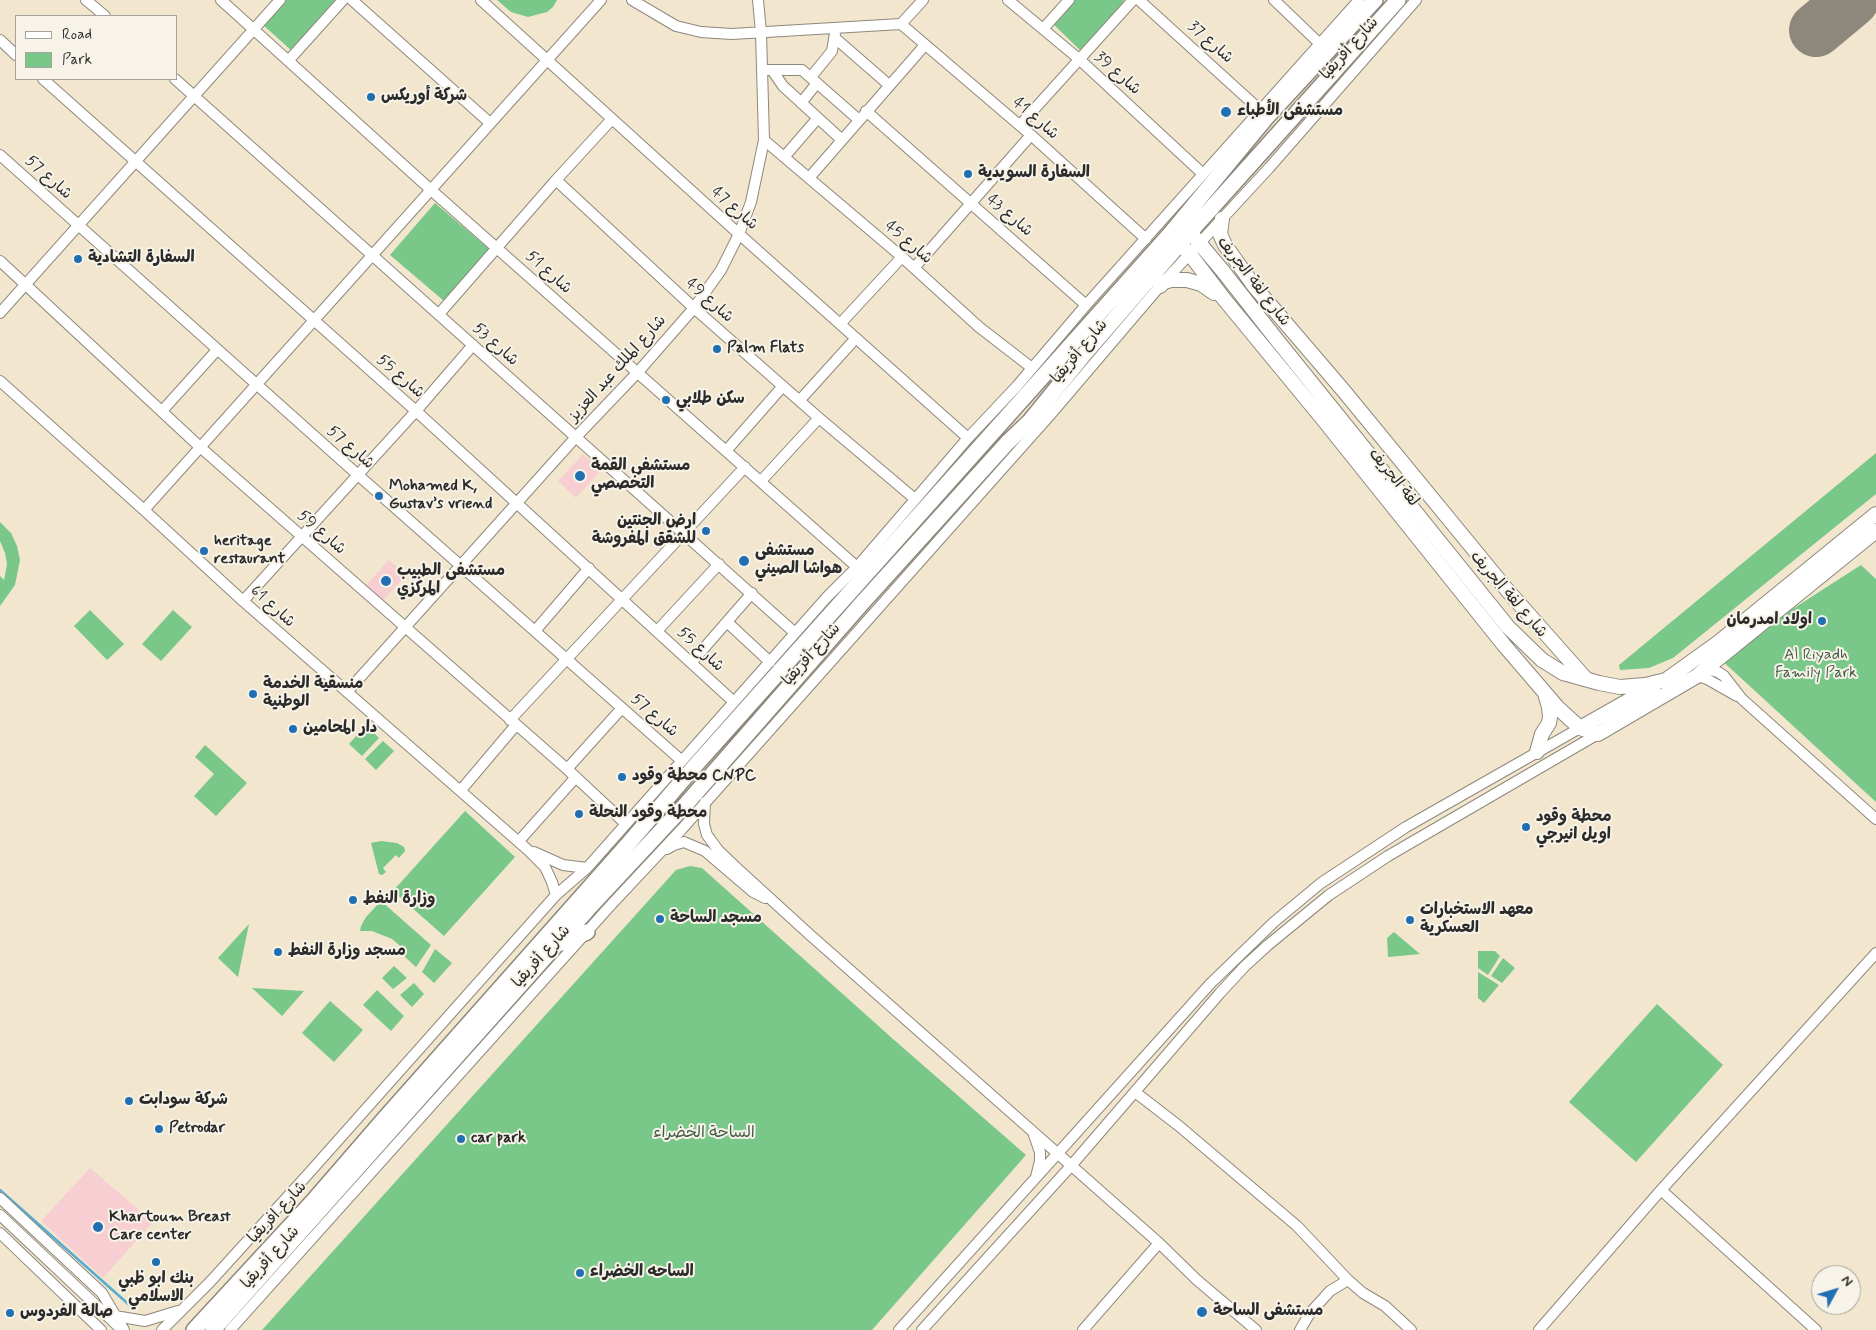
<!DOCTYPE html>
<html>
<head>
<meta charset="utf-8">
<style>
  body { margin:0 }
  #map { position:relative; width:1876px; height:1330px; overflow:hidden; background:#f2e6ce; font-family:Mynerve,sans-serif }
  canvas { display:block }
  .legend { position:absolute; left:15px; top:15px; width:162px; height:65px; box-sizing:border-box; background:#f7f3e8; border:1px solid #a5a39c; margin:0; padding:6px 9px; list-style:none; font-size:15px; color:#2b2b2b }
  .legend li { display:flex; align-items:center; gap:10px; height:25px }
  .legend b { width:25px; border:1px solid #a5a39c }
  .north { position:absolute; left:1811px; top:1265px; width:50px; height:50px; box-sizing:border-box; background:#f7f3e8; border:1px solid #a5a39c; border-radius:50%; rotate:51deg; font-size:14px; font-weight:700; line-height:20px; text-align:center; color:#2b2b2b }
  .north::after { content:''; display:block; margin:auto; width:18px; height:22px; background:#1f6fb2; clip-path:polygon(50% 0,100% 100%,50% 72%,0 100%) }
</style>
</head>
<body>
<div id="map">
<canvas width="1876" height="1330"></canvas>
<ul class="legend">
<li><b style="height:6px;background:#fff"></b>Road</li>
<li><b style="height:14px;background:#79c889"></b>Park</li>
</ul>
<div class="north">N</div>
</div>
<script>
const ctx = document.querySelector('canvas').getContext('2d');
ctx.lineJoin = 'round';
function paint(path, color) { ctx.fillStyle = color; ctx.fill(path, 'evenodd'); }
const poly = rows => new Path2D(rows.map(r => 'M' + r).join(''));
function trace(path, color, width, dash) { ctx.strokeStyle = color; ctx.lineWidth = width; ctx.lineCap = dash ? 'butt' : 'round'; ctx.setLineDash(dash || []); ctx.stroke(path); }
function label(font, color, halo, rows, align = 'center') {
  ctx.font = font + ' Mynerve,"Playpen Sans Arabic",sans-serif'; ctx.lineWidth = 4; ctx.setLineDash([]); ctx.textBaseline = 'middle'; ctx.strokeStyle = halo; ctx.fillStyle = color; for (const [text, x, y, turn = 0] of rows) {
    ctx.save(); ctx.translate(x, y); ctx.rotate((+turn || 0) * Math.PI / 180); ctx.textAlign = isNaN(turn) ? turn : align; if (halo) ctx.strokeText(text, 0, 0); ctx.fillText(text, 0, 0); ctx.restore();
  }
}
const built = poly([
  [583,454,601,470,576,498,558,481],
  [389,560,406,575,382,602,365,586],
  [90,1168,153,1222,103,1278,41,1221]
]);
const green = poly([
  [284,0,338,0,292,51,262,24],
  [497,0,557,0,553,7,547,12,528,17,511,12],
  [1071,0,1123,0,1125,2,1080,50,1051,22],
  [435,203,489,249,444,301,390,255],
  [1876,453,1876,494,1673,658,1649,668,1620,670,1619,665],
  [0,522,11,533,17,546,20,560,15,585,0,606,0,576,4,580,7,564,5,553,0,541],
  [1861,565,1876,579,1876,802,1718,657],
  [90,610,124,644,107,660,74,626],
  [173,610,192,627,161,661,142,644],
  [366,725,379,738,362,756,349,744],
  [383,741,394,751,376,770,365,759],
  [205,745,247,783,216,816,194,796,214,774,195,757],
  [465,811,515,857,444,936,393,891],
  [381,841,397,843,404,847,405,851,399,858,396,855,383,868,386,872,382,875,379,874,371,843],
  [690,866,702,868,893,1039,1026,1155,872,1330,262,1330,676,870],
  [381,901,431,945,416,967,403,955,406,951,392,939,372,931,360,931,361,926,366,917],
  [249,924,238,977,218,958],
  [1394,932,1420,954,1388,957,1387,938],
  [435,949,452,963,434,983,422,972],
  [1478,951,1495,951,1500,956,1488,975,1478,968],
  [1503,958,1515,968,1502,983,1491,976],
  [394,966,407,978,393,989,382,978],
  [1478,972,1499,985,1484,1003,1478,998],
  [414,983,424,994,412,1007,400,995],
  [252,988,304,991,282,1016],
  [377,990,404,1016,391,1031,363,1005],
  [330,1001,363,1030,334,1062,302,1033],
  [1657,1004,1723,1065,1636,1162,1569,1102]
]);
const stream = poly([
  [0,1190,135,1310]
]);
const runway = poly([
  [1816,30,1852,0]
]);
const minor = poly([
  [86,0,105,16],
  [221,0,430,189,857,567],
  [352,0,490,123],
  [481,0,739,234,968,438],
  [632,0,676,26,701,32,732,34,901,24,923,0],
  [1008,0,1079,59,1203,174],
  [1139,0,1260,110],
  [1274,0,1319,43],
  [901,24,1031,135,1146,239],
  [1043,29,1069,0],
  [835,38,889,85],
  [0,40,16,55],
  [289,60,343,0],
  [762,70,802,70,859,120],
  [772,70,783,86,842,140],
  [811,77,832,51,835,33],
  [43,79,416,411,734,702],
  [175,79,795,633],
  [801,103,817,83],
  [866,111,1086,305],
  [1020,125,1133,0],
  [764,140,902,257,979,327,1032,368],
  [0,155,358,475,682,761],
  [785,156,817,119],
  [809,178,925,45],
  [556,180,694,308,819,418,915,499],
  [0,261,200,447,567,769,626,824],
  [914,268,1031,135],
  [0,313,280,0],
  [439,314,556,180,612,119],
  [840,324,902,257],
  [0,381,144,510,243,601,528,850,545,867,552,882,556,895],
  [800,400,856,338],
  [162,411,217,350],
  [726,451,783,386],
  [761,481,819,418],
  [144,510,601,0],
  [243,601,416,411,473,345],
  [727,622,770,662],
  [535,631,589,568],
  [657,631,719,564],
  [691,663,752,593],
  [1706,669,1718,672,1724,676,1742,699,1876,819],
  [1697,676,1707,679,1737,696],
  [347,692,576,437,638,372,694,308,721,270,739,234,751,202,764,140,761,32,758,0],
  [510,720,745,467],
  [567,769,622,708],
  [461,790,516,725],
  [705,802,704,824,707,835,718,850,740,871,809,934,1159,1243,1197,1280,1256,1330],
  [519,841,576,777],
  [667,849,674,845,684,842,705,851,753,892,765,898],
  [534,852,563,865,587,868],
  [1135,1092,1179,1126,1297,1226,1348,1280,1363,1293,1385,1306,1411,1330],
  [1034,1135,1040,1152,1040,1161,1036,1177],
  [1661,1190,1816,1330],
  [0,1198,102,1293,124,1330],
  [0,1215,118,1326],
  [0,1233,101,1330],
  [115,1316,145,1321,178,1311],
  [162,1330,210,1282,309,1173,556,895,587,868,827,597,857,567,968,438,1017,386,1086,305,1359,0],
  [230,1330,610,906,682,829,1051,414,1160,286,1269,168,1416,0],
  [899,1330,1210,984,1274,922,1321,883,1406,827,1580,728],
  [922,1330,1070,1167,1220,993,1245,966,1268,945,1329,895,1388,856,1598,734],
  [1083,1330,1159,1243],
  [1300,1330,1310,1313,1330,1291,1348,1280],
  [1539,1330,1661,1190,1876,953]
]);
const major = poly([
  [1222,219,1220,234,1225,245,1254,286,1343,390,1508,591,1585,678],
  [1184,225,1222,270,1277,340,1508,627,1542,660,1563,673,1599,683,1620,687,1645,685,1666,680,1719,642,1876,514],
  [1172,236,1189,253,1224,299,1322,418,1504,645,1558,708,1580,728,1598,734,1697,676,1876,531],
  [1160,286,1164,282,1171,280,1187,280,1201,284,1214,293],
  [1580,728,1654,686],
  [1537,752,1542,734,1549,723,1550,717,1549,707,1546,697]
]);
const highway = poly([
  [561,943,587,932],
  [194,1330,315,1199,386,1117,629,843,693,768,1170,234,1266,118,1375,0],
  [213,1330,589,908,687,803,863,602,1007,443,1030,421,1086,352,1190,232,1398,0]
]);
const markers = [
  [371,97,5,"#1f6fb2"],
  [1226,112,6,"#1f6fb2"],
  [968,174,5,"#1f6fb2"],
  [78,259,5,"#1f6fb2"],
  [717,349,5,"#1f6fb2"],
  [666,400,5,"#1f6fb2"],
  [580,476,6,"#1f6fb2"],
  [379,496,5,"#1f6fb2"],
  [706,531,5,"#1f6fb2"],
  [204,551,5,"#1f6fb2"],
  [744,561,6,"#1f6fb2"],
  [386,581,6,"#1f6fb2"],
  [1822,621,5,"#1f6fb2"],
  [253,694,5,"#1f6fb2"],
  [293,729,5,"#1f6fb2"],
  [622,777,5,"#1f6fb2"],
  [579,814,5,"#1f6fb2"],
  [1526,827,5,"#1f6fb2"],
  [353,900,5,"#1f6fb2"],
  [660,919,5,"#1f6fb2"],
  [1410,920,5,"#1f6fb2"],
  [278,952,5,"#1f6fb2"],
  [129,1101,5,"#1f6fb2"],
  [159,1129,5,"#1f6fb2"],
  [461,1139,5,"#1f6fb2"],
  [98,1227,6,"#1f6fb2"],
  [156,1262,5,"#1f6fb2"],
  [580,1273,5,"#1f6fb2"],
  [1202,1312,6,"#1f6fb2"],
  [10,1313,5,"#1f6fb2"]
];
const streetNames = [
  ["شارع 37",1210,43,42],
  ["شارع أفريقيا",1350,49,-48],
  ["شارع 39",1117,74,42],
  ["شارع 41",1035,119,41],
  ["شارع 57",48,178,42],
  ["شارع 47",734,209,42],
  ["شارع 43",1009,216,41],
  ["شارع 45",908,243,41],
  ["شارع 51",548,273,42],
  ["شارع لفة الجريف",1253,282,52],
  ["شارع 49",709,301,42],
  ["شارع 53",495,345,42],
  ["شارع أفريقيا",1080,352,-50],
  ["شارع الملك عبد العزيز",618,369,-48],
  ["شارع 55",400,377,41],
  ["شارع 57",350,448,41],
  ["لفة الجريف",1393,478,51],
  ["شارع 59",321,533,41],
  ["شارع لفة الجريف",1508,595,49],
  ["شارع 61",272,607,42],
  ["شارع 55",700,650,43],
  ["شارع أفريقيا",812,655,-48],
  ["شارع 57",654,716,41],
  ["شارع أفريقيا",542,957,-48],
  ["شارع افريقيا",278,1213,-47],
  ["شارع أفريقيا",271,1258,-48]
];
const poiNames = [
  ["شركة أوريكس",381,97],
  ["مستشفی الأطباء",1237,112],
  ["السفارة السويدية",978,174],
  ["السفارة التشادية",88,259],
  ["Palm Flats",727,349],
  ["سكن طلابي",676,400],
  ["مستشفى القمة",591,467],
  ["التخصصي",591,485],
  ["Mohamed K,",389,487],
  ["Gustav’s vriend",389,505],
  ["ارض الجنتين",696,522,"right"],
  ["للشقق المفروشة",696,540,"right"],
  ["heritage",214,542],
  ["restaurant",214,560],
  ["مستشفى",755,552],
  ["هواشا الصيني",755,570],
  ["مستشفى الطبيب",397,572],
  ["المركزي",397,590],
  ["اولاد امدرمان",1812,621,"right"],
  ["منسقية الخدمة",263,685],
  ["الوطنية",263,703],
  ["دار المحامين",303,729],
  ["محطة وقود CNPC",632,777],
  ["محطة وقود النحلة",589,814],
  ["محطة وقود",1536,818],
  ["اويل انيرجي",1536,836],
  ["وزارة النفط",363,900],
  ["معهد الاستخبارات",1420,911],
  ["العسكرية",1420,929],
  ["مسجد الساحة",670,919],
  ["مسجد وزارة النفط",288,952],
  ["شركة سودابت",139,1101],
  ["Petrodar",169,1129],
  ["car park",471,1139],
  ["Khartoum Breast",109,1218],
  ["Care center",109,1236],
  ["الساحه الخضراء",590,1273],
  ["بنك ابو ظبي",156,1280,"center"],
  ["الاسلامي",156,1298,"center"],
  ["مستشفى الساحة",1213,1312],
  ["صالة الفردوس",20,1313]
];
const parkNames = [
  ["Al Riyadh",1816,656],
  ["Family Park",1816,674],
  ["الساحة الخضراء",704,1134]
];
paint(built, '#f7cfd3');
paint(green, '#79c889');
trace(stream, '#55aed2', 2.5);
trace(runway, '#8e887c', 54);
trace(minor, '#8e887c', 12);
trace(major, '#8e887c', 16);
trace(highway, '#8e887c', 18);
trace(minor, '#fff', 10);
trace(major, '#fff', 14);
trace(highway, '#fff', 15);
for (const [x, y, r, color] of markers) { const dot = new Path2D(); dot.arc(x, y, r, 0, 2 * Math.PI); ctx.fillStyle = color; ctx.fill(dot); trace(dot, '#f7f3e8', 2); }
label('16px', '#2b2b2b', '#f7f3e8', streetNames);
label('bold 16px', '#2b2b2b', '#f7f3e8', poiNames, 'left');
label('16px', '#425a47', '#f7f3e8', parkNames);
</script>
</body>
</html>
